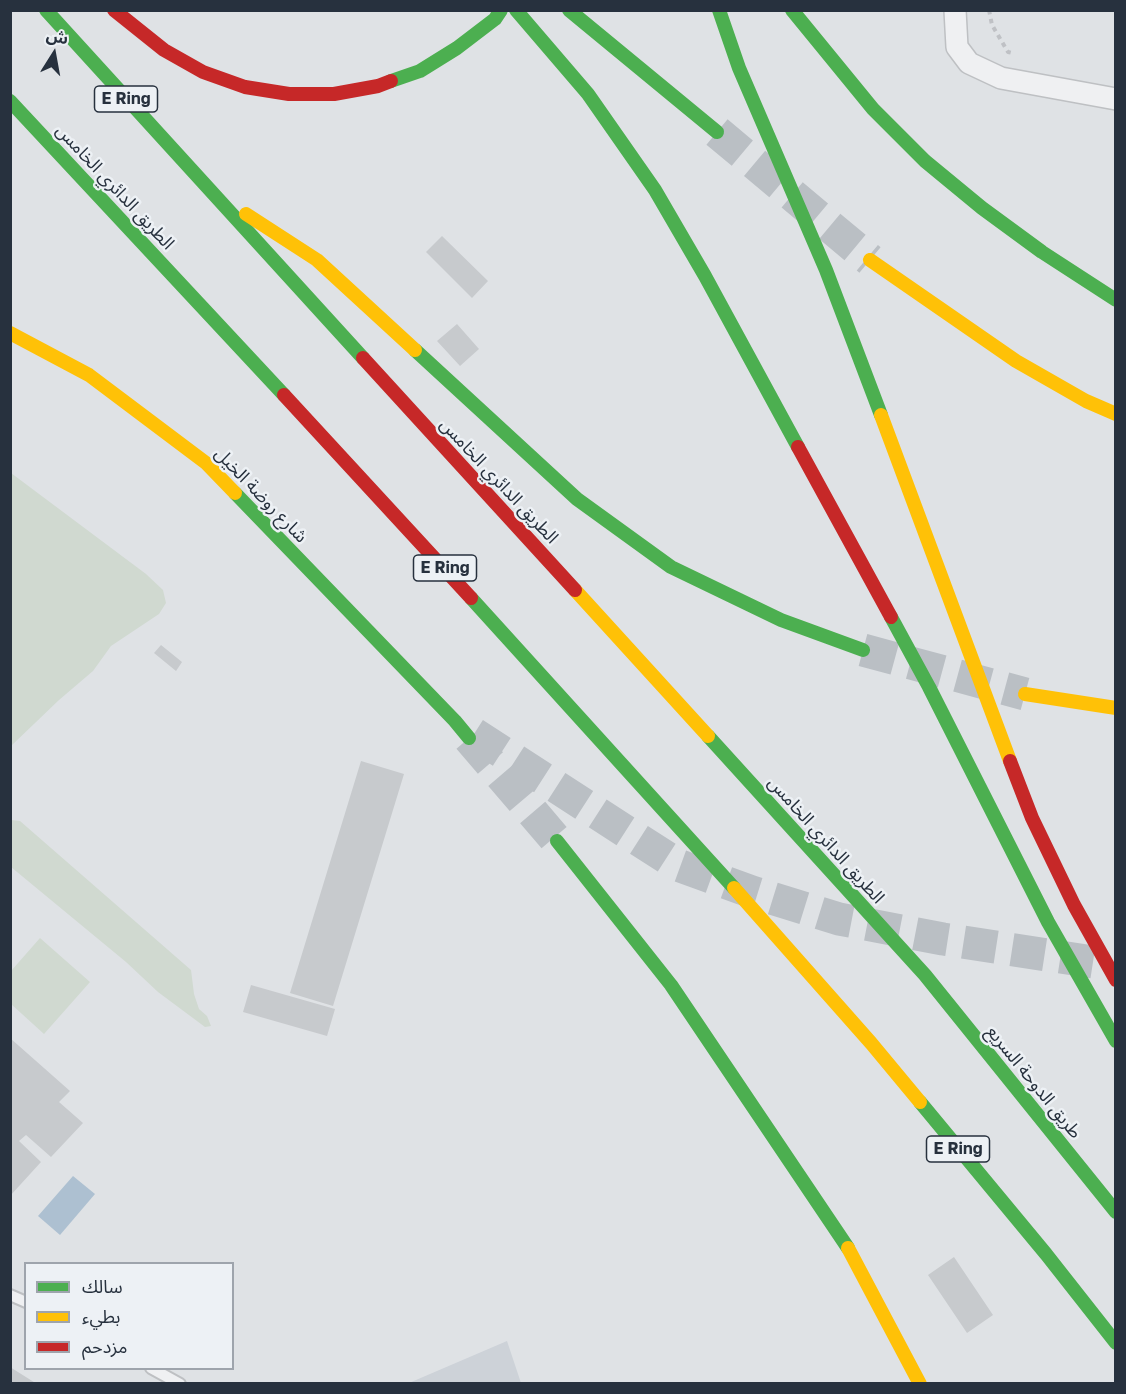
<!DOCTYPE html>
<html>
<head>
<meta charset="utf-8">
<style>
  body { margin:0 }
  #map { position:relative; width:1126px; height:1394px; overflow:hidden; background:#dfe2e5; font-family:"Golos Text","Noto Sans Arabic",sans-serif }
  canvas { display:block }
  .frame { position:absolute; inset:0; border:12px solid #27313e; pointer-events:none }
  .legend { position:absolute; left:24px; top:1262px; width:210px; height:108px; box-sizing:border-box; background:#edf1f5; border:2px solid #9ea4ac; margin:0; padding:8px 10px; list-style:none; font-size:18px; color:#27313e }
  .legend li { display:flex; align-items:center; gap:12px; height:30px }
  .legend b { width:30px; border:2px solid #9ea4ac }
  .north { position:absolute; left:24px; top:24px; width:60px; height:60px; -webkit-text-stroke:4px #edf1f5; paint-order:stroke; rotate:11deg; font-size:16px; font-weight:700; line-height:24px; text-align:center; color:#27313e }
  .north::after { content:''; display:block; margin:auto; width:21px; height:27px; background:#27313e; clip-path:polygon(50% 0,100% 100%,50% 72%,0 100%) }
</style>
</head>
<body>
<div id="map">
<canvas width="1126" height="1394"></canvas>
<div class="frame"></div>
<ul class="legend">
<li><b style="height:8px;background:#4caf50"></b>سالك</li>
<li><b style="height:8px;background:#ffc107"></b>بطيء</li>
<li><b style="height:8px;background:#c62828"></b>مزدحم</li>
</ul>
<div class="north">ش</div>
</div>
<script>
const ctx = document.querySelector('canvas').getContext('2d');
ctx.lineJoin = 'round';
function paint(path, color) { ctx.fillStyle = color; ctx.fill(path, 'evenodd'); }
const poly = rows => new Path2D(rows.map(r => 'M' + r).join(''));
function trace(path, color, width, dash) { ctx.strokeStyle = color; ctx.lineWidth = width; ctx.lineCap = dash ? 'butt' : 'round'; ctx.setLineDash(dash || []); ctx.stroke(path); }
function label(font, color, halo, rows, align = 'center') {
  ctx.font = font + ' "Golos Text","Noto Sans Arabic",sans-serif'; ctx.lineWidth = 5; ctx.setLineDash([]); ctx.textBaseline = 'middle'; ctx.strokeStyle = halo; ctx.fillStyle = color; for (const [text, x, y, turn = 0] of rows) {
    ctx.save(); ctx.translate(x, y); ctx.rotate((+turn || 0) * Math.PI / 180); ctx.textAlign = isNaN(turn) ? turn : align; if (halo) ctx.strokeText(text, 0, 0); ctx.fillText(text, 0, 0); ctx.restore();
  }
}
const built = poly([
  [507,1341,521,1383,409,1383]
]);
const green = poly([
  [11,473,146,574,163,590,166,603,159,614,111,646,93,671,59,700,11,746],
  [11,820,20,821,191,970,194,994,199,1009,207,1016,211,1026,205,1027,158,992,126,962,11,867],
  [40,938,90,982,44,1034,11,1004,11,971]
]);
const water = poly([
  [73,1176,95,1194,60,1235,38,1216]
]);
const building = poly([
  [442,236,488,281,472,298,426,252],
  [457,324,479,349,460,366,437,341],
  [161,645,182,662,176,671,154,653],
  [361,761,404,774,333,1006,290,993],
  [251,985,335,1009,327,1036,243,1012],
  [10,1038,70,1091,59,1102,83,1123,51,1157,26,1135,19,1141,41,1162,10,1196],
  [954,1257,993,1315,967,1333,928,1275],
  [10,1367,37,1384,10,1384]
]);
const primaryTunnel = poly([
  [474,734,678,865,752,892,839,919,943,939,1093,962]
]);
const highwayTunnel = poly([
  [717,132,870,260],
  [863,650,1025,694],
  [469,738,557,841]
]);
const path = poly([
  [989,10,992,25,1008,52,1012,53]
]);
const lane = poly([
  [10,1295,26,1302],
  [151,1368,180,1384]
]);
const street = poly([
  [955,10,957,47,969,63,1001,78,1116,99]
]);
const fast = poly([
  [46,10,363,358],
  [516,10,588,94,655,190,705,276,798,447],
  [569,10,717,132],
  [719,10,739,68,826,270,881,415],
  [792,10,873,109,925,161,982,208,1042,252,1116,300],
  [391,81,420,71,457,48,495,19,501,10],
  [10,101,284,395],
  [415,350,577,499,671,567,781,620,863,650],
  [235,493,455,721],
  [471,598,734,888],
  [891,617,929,687,1048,922,1116,1041],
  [455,721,469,738],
  [708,736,925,975,1116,1212],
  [557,841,671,985,848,1248],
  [920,1102,1046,1254,1116,1343]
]);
const slow = poly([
  [246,214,317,260,415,350],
  [870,260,1016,361,1086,401,1116,414],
  [10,333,89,375,206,463,235,493],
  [881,415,1010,761],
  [575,590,708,736],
  [1025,694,1116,708],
  [734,888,871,1043,920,1102],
  [848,1248,920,1384]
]);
const jam = poly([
  [114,10,164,50,203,72,245,87,289,94,334,94,378,86,391,81],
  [363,358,575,590],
  [284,395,471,598],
  [798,447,891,617],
  [1010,761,1032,818,1074,905,1116,980]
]);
const shields = [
  [126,99,63],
  [445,568,63],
  [958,1149,63]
];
const shieldNames = [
  ["E Ring",126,99],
  ["E Ring",445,568],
  ["E Ring",958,1149]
];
const streetNames = [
  ["الطريق الدائري الخامس",115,187,47],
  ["الطريق الدائري الخامس",499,481,47],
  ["شارع روضة الخيل",261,495,46],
  ["الطريق الدائري الخامس",826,840,48],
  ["طريق الدوحة السريع",1034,1082,51]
];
paint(built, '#cdd2d8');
paint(green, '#d0d9d0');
paint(water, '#adc0d1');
paint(building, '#c7cacd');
trace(primaryTunnel, '#babfc4', 33, [33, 16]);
trace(highwayTunnel, '#babfc4', 33, [33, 16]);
trace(lane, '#bec0c3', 14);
trace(street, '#bec0c3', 24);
trace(path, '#bfc1c5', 4, [4.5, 4.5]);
trace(lane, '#eff0f2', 10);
trace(street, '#eff0f2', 21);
trace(fast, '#4caf50', 14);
trace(slow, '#ffc107', 14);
trace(jam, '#c62828', 14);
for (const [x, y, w] of shields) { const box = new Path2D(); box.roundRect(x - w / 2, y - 13, w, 26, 4.5); ctx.fillStyle = '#edf1f5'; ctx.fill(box); trace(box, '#27313e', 1.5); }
label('bold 16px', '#27313e', null, shieldNames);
label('18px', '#27313e', '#edf1f5', streetNames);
</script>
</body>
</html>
